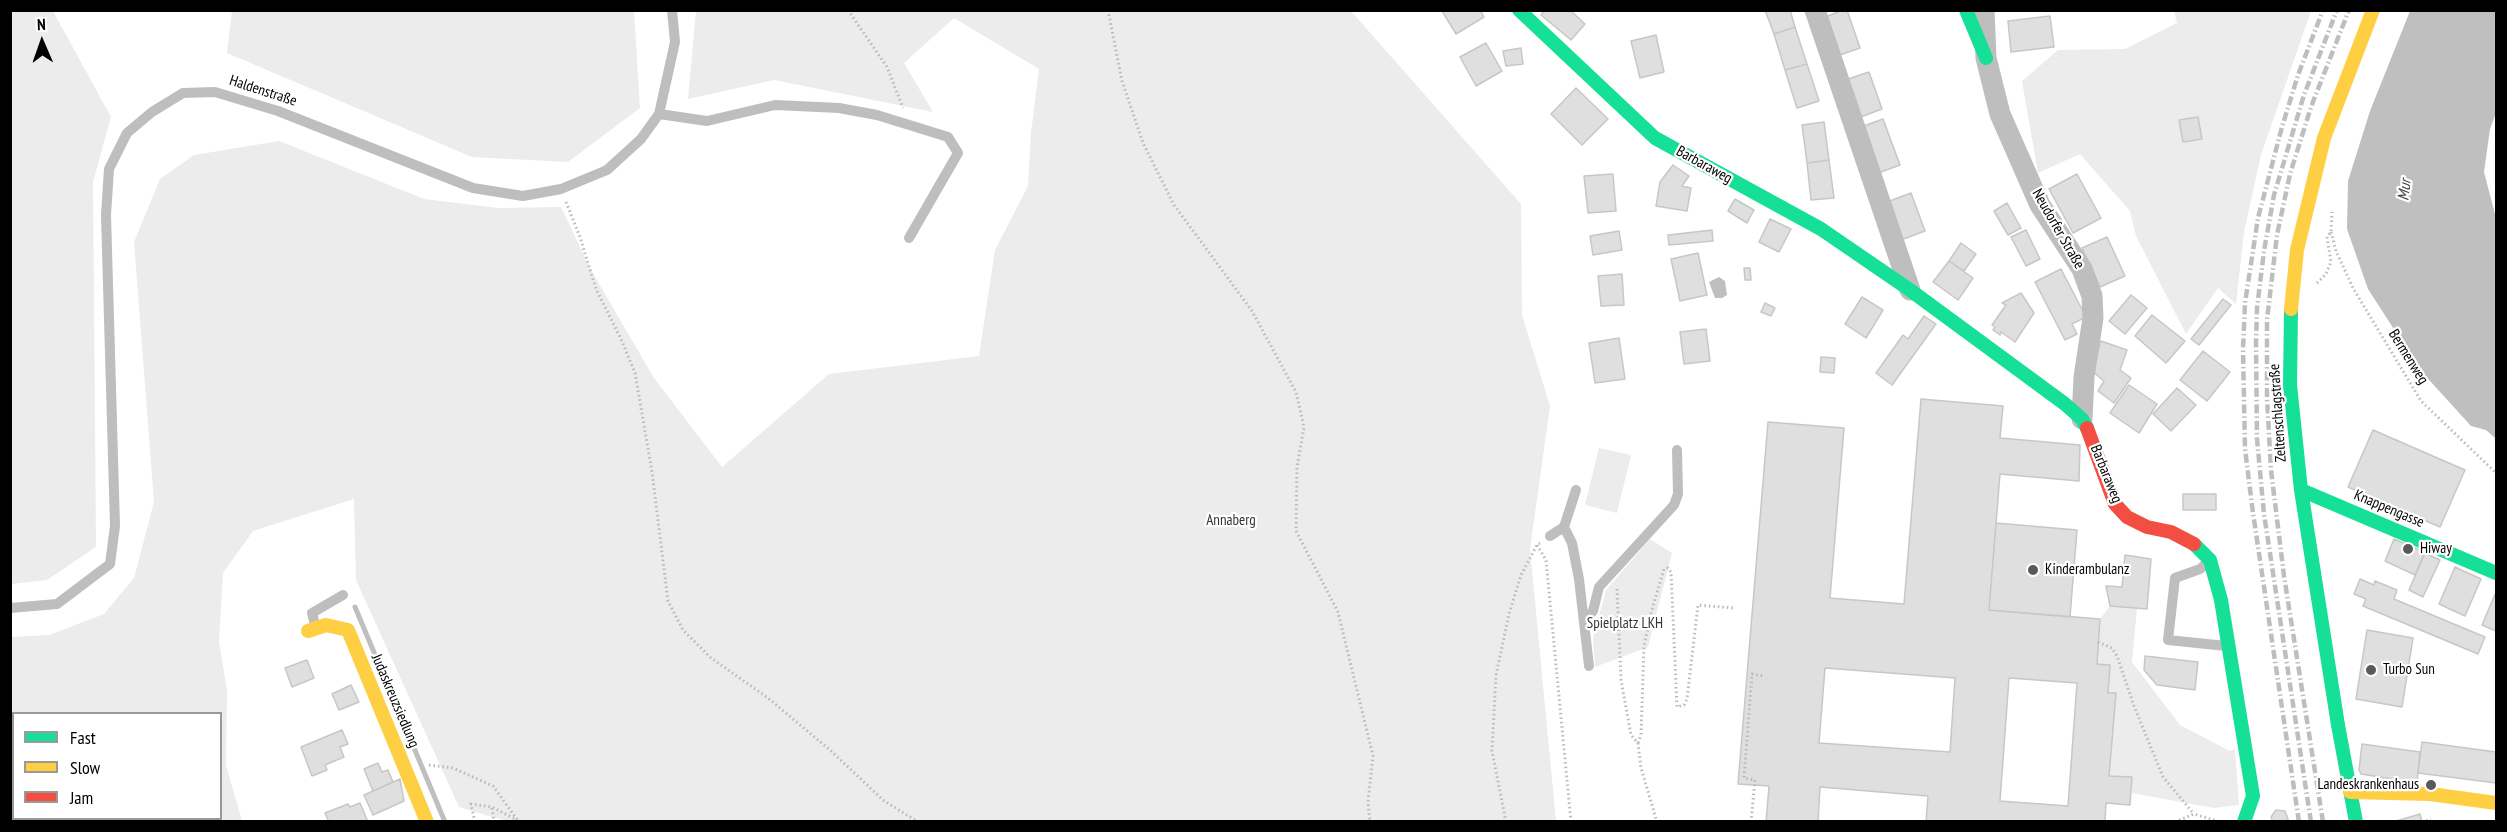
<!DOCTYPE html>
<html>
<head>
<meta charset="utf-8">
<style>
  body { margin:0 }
  #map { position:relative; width:2507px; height:832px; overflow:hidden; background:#fff; font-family:"PT Sans Narrow",sans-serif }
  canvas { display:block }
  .frame { position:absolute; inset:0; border:12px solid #000; pointer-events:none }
  .legend { position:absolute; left:12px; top:712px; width:210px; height:108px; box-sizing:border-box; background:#fff; border:2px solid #999; margin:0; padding:8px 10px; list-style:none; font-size:18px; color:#000 }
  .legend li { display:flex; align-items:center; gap:12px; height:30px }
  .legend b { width:30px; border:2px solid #999 }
  .north { position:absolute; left:12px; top:12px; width:60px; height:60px; -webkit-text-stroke:4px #fff; paint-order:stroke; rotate:358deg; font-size:16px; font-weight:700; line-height:24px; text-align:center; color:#000 }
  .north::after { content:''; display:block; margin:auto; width:21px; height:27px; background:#000; clip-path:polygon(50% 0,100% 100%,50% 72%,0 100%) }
</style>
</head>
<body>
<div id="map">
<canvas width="2507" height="832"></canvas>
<div class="frame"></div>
<ul class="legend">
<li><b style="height:8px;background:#16e098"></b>Fast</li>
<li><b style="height:8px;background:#ffcf43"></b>Slow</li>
<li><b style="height:8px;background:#f24e42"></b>Jam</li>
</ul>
<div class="north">N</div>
</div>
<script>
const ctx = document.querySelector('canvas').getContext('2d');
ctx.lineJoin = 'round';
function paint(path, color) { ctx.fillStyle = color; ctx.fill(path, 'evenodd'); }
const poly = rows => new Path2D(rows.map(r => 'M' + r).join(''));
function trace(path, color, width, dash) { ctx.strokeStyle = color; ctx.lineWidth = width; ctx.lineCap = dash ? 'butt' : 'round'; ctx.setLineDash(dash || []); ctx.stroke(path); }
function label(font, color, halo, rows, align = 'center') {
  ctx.font = font + ' "PT Sans Narrow",sans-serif'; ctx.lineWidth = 4.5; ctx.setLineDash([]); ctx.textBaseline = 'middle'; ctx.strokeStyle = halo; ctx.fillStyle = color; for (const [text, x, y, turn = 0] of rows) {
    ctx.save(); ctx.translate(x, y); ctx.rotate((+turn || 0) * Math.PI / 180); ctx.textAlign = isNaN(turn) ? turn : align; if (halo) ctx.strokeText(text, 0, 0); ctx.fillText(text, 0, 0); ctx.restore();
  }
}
const green = poly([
  [10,11,53,11,111,117,93,182,96,547,47,580,11,584],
  [232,11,634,11,640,108,568,162,472,157,227,53],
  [696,11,1351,11,1521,204,1522,315,1550,406,1530,549,1556,821,506,821,459,807,356,580,354,499,253,531,223,573,219,641,227,691,226,765,242,821,11,821,11,637,49,635,104,614,134,578,154,502,134,242,160,179,194,155,279,141,424,199,498,208,561,207,591,270,654,378,722,467,829,374,979,356,995,250,1028,186,1031,133,1039,69,954,18,904,63,933,112,774,80,688,99],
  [14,714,220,714,220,818,14,818],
  [2174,11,2311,11,2261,155,2244,232,2236,304,2218,288,2186,334,2136,236,2130,211,2080,154,2038,173,2022,81,2058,50,2125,49,2177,23],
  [1599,448,1631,455,1617,513,1585,505],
  [1650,539,1672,553,1648,647,1595,667,1593,638,1606,590],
  [2110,606,2137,608,2132,662,2180,725,2230,751,2235,749,2239,805,2214,808,2132,793,2132,778,2109,776,2116,694,2108,693,2110,665,2097,664,2100,619]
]);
const water = poly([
  [2410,11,2496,11,2496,113,2490,129,2484,172,2496,218,2496,439,2486,430,2471,426,2421,371,2368,289,2347,229,2348,181,2370,111],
  [1719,277,1725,281,1727,295,1722,298,1715,298,1709,282]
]);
const stream = poly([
  [355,607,445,822]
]);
const building = poly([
  [1480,10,1484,17,1456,34,1442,11,1480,10],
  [1545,10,1570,10,1585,24,1571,40,1541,15,1545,10],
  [1765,10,1790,10,1795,27,1774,34,1765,10],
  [1843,10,1847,10,1860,48,1837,56,1823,18,1843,10],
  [2050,16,2054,47,2011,52,2008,21,2050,16],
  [1795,27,1807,64,1785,70,1774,34,1795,27],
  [1656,35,1664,72,1640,78,1631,41,1656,35],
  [1486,43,1502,71,1476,86,1460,57,1486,43],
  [1521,48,1523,64,1506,66,1503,51,1521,48],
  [1807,64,1819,101,1797,108,1785,70,1807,64],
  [1869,72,1882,109,1858,118,1845,80,1869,72],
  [1576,88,1608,119,1582,145,1551,114,1576,88],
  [2198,117,2202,139,2183,142,2179,120,2198,117],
  [1883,119,1900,165,1878,173,1861,127,1883,119],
  [1824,122,1829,160,1807,163,1802,125,1824,122],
  [1829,160,1834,198,1811,200,1807,163,1829,160],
  [1673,165,1689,176,1682,186,1691,188,1687,211,1656,206,1660,182,1673,165],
  [1613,174,1616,211,1588,213,1584,176,1613,174],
  [2077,174,2101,218,2073,233,2049,189,2077,174],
  [1911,193,1925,231,1901,240,1887,202,1911,193],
  [1735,199,1754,210,1747,223,1728,211,1735,199],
  [2007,203,2021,228,2008,235,1994,211,2007,203],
  [1770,219,1791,229,1779,252,1759,242,1770,219],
  [1712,230,1713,241,1669,245,1668,235,1712,230],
  [2026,230,2040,259,2026,266,2011,237,2026,230],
  [1619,231,1622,250,1593,255,1590,236,1619,231],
  [2107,237,2125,276,2100,287,2082,248,2107,237],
  [1961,243,1976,254,1964,271,1949,261,1961,243],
  [1698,253,1707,295,1680,301,1671,259,1698,253],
  [1949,261,1973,278,1958,300,1933,282,1949,261],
  [1744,268,1750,268,1751,280,1745,280,1744,268],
  [2061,269,2086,317,2072,324,2077,334,2065,340,2035,282,2061,269],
  [1622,274,1624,305,1601,306,1598,276,1622,274],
  [2021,293,2034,313,2015,342,2001,332,2000,335,1993,330,1995,327,1992,325,2006,305,2002,303,2021,293],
  [2131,295,2147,308,2125,334,2109,321,2131,295],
  [1862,297,1883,310,1866,338,1845,324,1862,297],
  [2223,299,2231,305,2199,345,2191,339,2223,299],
  [1765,303,1775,308,1771,316,1761,312,1765,303],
  [2152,315,2185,341,2166,363,2135,336,2152,315],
  [1924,316,1936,324,1892,385,1876,373,1903,335,1908,339,1924,316],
  [1706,329,1710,361,1684,364,1680,332,1706,329],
  [1619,338,1625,379,1595,383,1589,343,1619,338],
  [2101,341,2127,350,2120,370,2131,378,2114,403,2098,391,2104,381,2092,371,2101,341],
  [2203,351,2230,372,2207,401,2180,380,2203,351],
  [1821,357,1835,358,1834,373,1820,372,1821,357],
  [2129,385,2157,404,2139,433,2110,413,2129,385],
  [2177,388,2196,405,2171,431,2153,414,2177,388],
  [1921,399,2003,406,2000,438,2080,445,2079,481,2000,474,1989,610,2100,619,2097,664,2110,665,2108,693,2116,693,2109,776,2132,777,2130,805,2106,803,2105,822,1926,822,1928,796,1820,787,1818,822,1766,822,1769,786,1738,784,1768,422,1844,428,1830,598,1904,604,1921,399],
  [1825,668,1955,678,1950,752,1819,743,1825,668],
  [2009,678,2077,683,2068,806,2000,801,2009,678],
  [2373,430,2465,470,2440,527,2348,487,2373,430],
  [2183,494,2216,494,2216,510,2183,510,2183,494],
  [1996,523,2077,530,2070,617,1989,610,1996,523],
  [2394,539,2425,552,2415,575,2385,561,2394,539],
  [2425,553,2440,560,2423,597,2409,590,2425,553],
  [2125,555,2151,559,2147,609,2110,606,2106,586,2122,587,2125,555],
  [2455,567,2481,579,2465,616,2439,604,2455,567],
  [2360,579,2374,585,2375,581,2397,590,2394,599,2485,637,2478,654,2363,606,2366,599,2354,594,2360,579],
  [2496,592,2496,631,2482,625,2496,592],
  [2367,630,2413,638,2402,707,2356,699,2367,630],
  [2145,656,2198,662,2195,690,2157,685,2144,670,2145,656],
  [307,660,314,678,292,687,285,668,307,660],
  [351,685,359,702,339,710,332,694,351,685],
  [342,730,348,744,340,747,344,757,325,765,327,770,312,776,301,747,342,730],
  [2422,742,2496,752,2496,783,2418,773,2422,742],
  [2362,744,2420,752,2417,783,2361,774,2359,770,2362,744],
  [378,763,382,772,388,770,393,782,373,791,364,769,378,763],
  [400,779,404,801,373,815,364,795,400,779],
  [360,803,368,822,329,822,325,813,348,804,350,807,360,803],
  [2276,810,2285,811,2288,819,2286,822,2273,822,2271,817,2276,810],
  [2420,814,2422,822,2393,822,2420,814]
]);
const path = poly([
  [848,10,887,67,903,108],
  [1108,10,1122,81,1143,143,1174,205,1252,311,1296,392,1304,427,1297,467,1296,531,1338,612,1373,756,1368,802,1370,822],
  [566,202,580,237,596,289,621,339,635,373,652,472,668,601,683,630,711,658,768,698,830,750,883,800,918,822],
  [2331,232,2336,251,2353,288,2421,401,2496,473],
  [2317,283,2326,274,2331,262,2327,237,2331,232,2332,212],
  [1537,545,1546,560,1571,822],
  [1617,589,1621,680,1631,735,1638,743,1641,768,1657,822],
  [2098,642,2112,648,2117,656,2134,706,2163,777,2194,814],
  [1638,743,1641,735,1644,646,1651,613,1664,569,1668,568,1671,572,1677,707,1684,705,1687,699,1698,605,1733,608],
  [429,765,453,768,493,786,519,822],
  [492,808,494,822],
  [475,822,471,804,492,807,517,820],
  [1506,822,1492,751,1496,675,1509,614,1521,575,1537,545,1540,543],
  [1751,822,1755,780,1744,778,1752,674,1764,676],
  [2175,822,2194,814,2221,822],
  [2422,822,2431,819]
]);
const lane = poly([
  [659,114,707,121,775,105,839,108,877,115,948,137,958,153,909,238],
  [1564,527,1572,543,1579,579,1589,666],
  [1550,536,1564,527,1576,490],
  [2208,562,2200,569,2175,578,2168,640,2226,646],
  [10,608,57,604,110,564,115,526,106,215,109,169,127,133,152,112,183,93,215,92,278,111,473,188,523,196,561,189,607,170,641,139,659,114,675,42,672,10],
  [1585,621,1593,611,1599,587,1674,505,1678,494,1677,450],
  [315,625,312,613,343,595]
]);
const street = poly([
  [1815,10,1910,290],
  [1984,10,1986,58,2000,114,2040,205,2082,269,2092,296,2093,318,2084,377,2082,419]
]);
const fast = poly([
  [1519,10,1655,138,1821,229,1910,290,2065,404,2082,419,2087,428],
  [1966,10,1986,58],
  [2291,309,2290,385,2301,490,2338,725,2356,822],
  [2301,490,2496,573],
  [2194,544,2210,560,2221,600,2253,796,2244,822]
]);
const slow = poly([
  [2291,309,2297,250,2324,138,2373,10],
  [308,631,326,625,348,630,427,822],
  [2350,792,2430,794,2496,803]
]);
const jam = poly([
  [2087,428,2115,504,2127,517,2147,527,2171,532,2194,544]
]);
const rail = poly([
  [2299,822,2253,513,2245,449,2243,350,2245,303,2258,218,2282,127,2298,75,2323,10],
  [2311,822,2264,514,2257,439,2256,343,2257,308,2264,251,2274,195,2304,95,2337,10],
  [2323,822,2284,576,2271,470,2267,398,2267,320,2277,235,2290,174,2311,107,2349,10]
]);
const markers = [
  [2408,549,6,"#595959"],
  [2033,570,6,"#595959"],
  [2371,670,6,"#595959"],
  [2431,785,6,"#595959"]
];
const streetNames = [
  ["Haldenstraße",263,91,18],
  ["Barbaraweg",1704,165,29],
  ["Neudorfer Straße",2058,229,60],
  ["Bermenweg",2408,357,58],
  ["Zeltenschlagstraße",2278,413,-94],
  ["Barbaraweg",2106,474,68],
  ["Knappengasse",2389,509,23],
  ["Judaskreuzsiedlung",395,701,67]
];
const parkNames = [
  ["Annaberg",1231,521],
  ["Spielplatz LKH",1625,624]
];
const poiNames = [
  ["Hiway",2420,549],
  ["Kinderambulanz",2045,570],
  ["Turbo Sun",2383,670],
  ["Landeskrankenhaus",2419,785,"right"]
];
const waterNames = [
  ["Mur",2405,190,-83]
];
paint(green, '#ececec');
paint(water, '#bfbfbf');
trace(stream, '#bfbfbf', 5);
paint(building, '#dfdfdf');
trace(building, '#c7c7c7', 1.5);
trace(path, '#b9b9b9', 3, [1.5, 3]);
trace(lane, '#bebebe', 10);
trace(street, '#bebebe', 21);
trace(fast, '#16e098', 14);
trace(slow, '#ffcf43', 14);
trace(jam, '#f24e42', 14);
trace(rail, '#bebebe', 4.5, [9, 3, 1.5, 3]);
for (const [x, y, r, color] of markers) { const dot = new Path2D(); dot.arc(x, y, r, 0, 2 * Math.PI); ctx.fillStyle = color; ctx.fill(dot); trace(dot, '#fff', 2); }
label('15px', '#000', '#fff', streetNames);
label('15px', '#333', '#fff', parkNames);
label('15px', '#000', '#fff', poiNames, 'left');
label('italic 16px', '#444', '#fff', waterNames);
</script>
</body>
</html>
